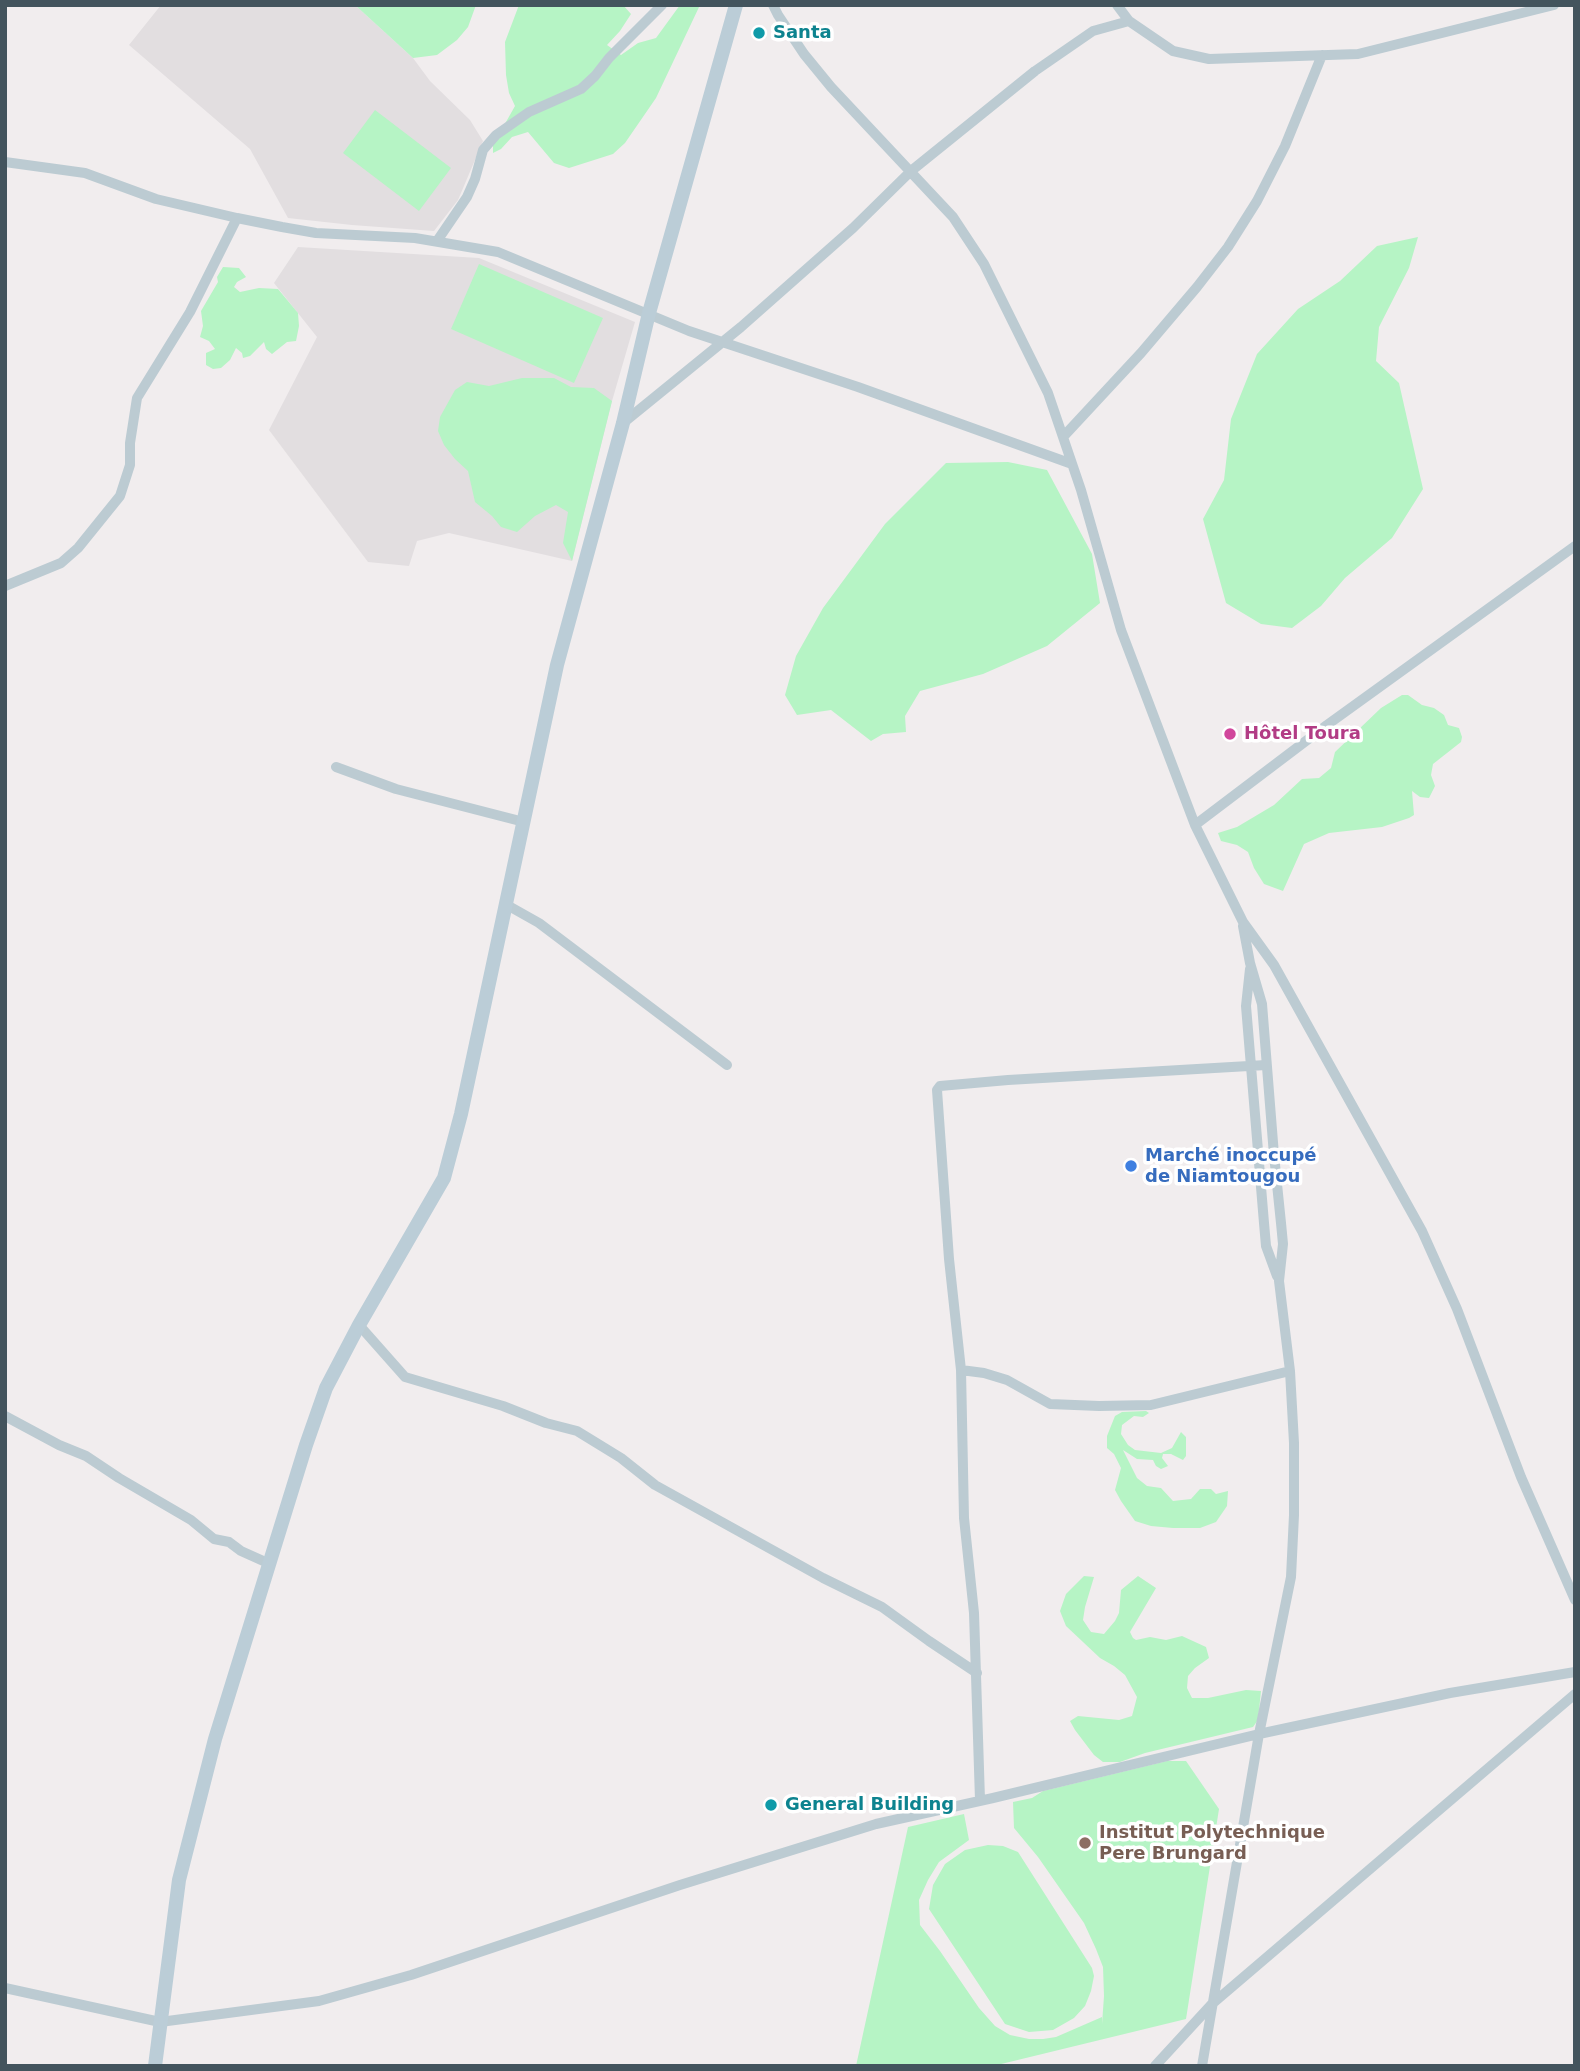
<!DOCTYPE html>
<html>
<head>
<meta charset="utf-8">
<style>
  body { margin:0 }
  #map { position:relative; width:1580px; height:2071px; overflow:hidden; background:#f1edee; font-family:"DejaVu Sans",sans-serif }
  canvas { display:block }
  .frame { position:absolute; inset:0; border:7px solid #43545d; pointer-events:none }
</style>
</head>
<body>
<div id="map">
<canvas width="1580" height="2071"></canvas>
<div class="frame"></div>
</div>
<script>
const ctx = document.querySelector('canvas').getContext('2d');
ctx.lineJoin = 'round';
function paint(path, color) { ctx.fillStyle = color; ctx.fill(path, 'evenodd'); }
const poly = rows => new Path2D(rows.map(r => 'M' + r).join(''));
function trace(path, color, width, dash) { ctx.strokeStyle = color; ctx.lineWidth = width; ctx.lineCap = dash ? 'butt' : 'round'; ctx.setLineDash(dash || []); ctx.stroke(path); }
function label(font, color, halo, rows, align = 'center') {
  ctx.font = font + ' "DejaVu Sans",sans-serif'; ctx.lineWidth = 7; ctx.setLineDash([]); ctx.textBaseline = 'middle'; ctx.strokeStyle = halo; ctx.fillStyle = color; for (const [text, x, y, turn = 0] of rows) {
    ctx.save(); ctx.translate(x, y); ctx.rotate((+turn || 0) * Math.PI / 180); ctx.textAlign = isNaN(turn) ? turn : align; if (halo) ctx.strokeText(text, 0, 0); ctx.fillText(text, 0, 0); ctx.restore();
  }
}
const education = poly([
  [161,5,355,5,413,58,430,81,470,120,483,141,458,200,434,231,352,225,288,218,250,149,129,45],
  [298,247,479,258,635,322,612,401,572,561,449,533,417,541,409,566,368,562,269,430,317,337,274,283]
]);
const green = poly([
  [355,5,476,5,468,27,457,40,437,55,413,58],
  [519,5,623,5,631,14,620,31,607,45,621,55,638,43,656,38,680,5,700,5,656,98,625,143,613,154,569,168,554,163,528,132,512,137,501,149,493,153,493,145,515,106,509,93,506,75,505,42],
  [375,110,451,168,419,211,343,153],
  [1418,237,1409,268,1379,327,1376,361,1399,383,1423,489,1392,538,1345,578,1321,606,1292,628,1261,624,1226,603,1203,519,1224,480,1231,419,1257,354,1298,309,1340,281,1377,246],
  [479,264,603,318,574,383,451,329],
  [223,267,239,268,246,277,237,282,234,287,240,292,259,288,278,289,298,313,299,326,296,341,287,342,272,354,266,349,264,342,250,356,243,358,242,353,236,348,230,360,221,368,213,369,206,365,206,353,215,349,209,341,200,337,203,326,201,311,218,282,217,277],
  [522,378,554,378,571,387,594,388,612,401,572,561,563,543,568,512,556,505,535,516,517,532,501,527,492,516,475,502,468,471,455,459,444,445,438,431,440,417,455,390,467,382,489,386],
  [1008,462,1047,470,1092,554,1100,603,1047,646,983,674,920,691,905,716,906,732,883,734,871,741,831,710,797,715,785,695,796,656,823,608,885,524,946,463],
  [1402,695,1408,695,1422,705,1434,708,1444,715,1448,725,1459,728,1462,737,1461,742,1433,764,1431,775,1435,786,1429,798,1420,797,1412,791,1414,815,1409,818,1382,827,1329,833,1304,844,1283,891,1264,884,1254,868,1248,852,1237,845,1221,841,1218,833,1237,827,1274,805,1302,779,1319,778,1331,768,1335,752,1381,708],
  [1146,1411,1149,1413,1143,1417,1134,1416,1122,1425,1121,1434,1128,1445,1135,1450,1161,1453,1172,1448,1181,1432,1186,1437,1186,1456,1183,1460,1171,1454,1163,1454,1162,1458,1168,1466,1161,1469,1156,1466,1153,1460,1137,1459,1123,1450,1137,1478,1147,1486,1161,1488,1173,1501,1191,1499,1200,1489,1211,1489,1216,1494,1228,1491,1227,1506,1216,1522,1200,1528,1173,1528,1151,1526,1135,1521,1121,1501,1115,1490,1121,1468,1114,1454,1107,1448,1107,1436,1115,1416,1122,1412],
  [1084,1576,1094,1577,1085,1607,1083,1620,1091,1632,1104,1634,1115,1621,1119,1613,1121,1590,1138,1576,1156,1588,1130,1632,1133,1638,1136,1640,1150,1637,1166,1640,1182,1636,1206,1647,1209,1658,1195,1668,1188,1676,1187,1688,1192,1698,1208,1698,1246,1690,1261,1691,1258,1720,1253,1727,1145,1753,1120,1762,1103,1762,1094,1755,1075,1730,1070,1721,1078,1716,1119,1720,1132,1716,1137,1697,1125,1675,1114,1666,1100,1658,1066,1626,1060,1611,1066,1594],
  [1167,1761,1186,1761,1219,1809,1186,2019,993,2066,856,2066,908,1827,964,1814,969,1840,939,1862,928,1880,919,1900,920,1925,940,1951,979,2008,995,2026,1010,2035,1029,2039,1043,2039,1056,2037,1102,2017,1102,2024,1104,1996,1103,1967,1096,1949,1084,1923,1038,1857,1014,1828,1013,1802,1032,1798,1043,1791],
  [988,1845,1003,1846,1018,1852,1092,1968,1094,1976,1091,1991,1085,2006,1074,2018,1053,2030,1029,2032,1005,2024,929,1909,933,1885,945,1864,965,1850]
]);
const minor = poly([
  [773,5,778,15,804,54,831,87,953,217,984,264,1048,393,1081,490,1121,630,1195,825,1243,922,1274,965,1422,1231,1457,1309,1521,1477,1575,1600],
  [1117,5,1129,21,1173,51,1209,59,1358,54,1554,5],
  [5,162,85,173,156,199,237,218,282,227,316,233,415,238,498,252,689,331,858,387,1072,464],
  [437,241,467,197,475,179,483,150,496,135,529,112,581,89,595,76,609,58,662,5],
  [623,423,741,327,853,228,911,171,1035,71,1093,31,1129,21],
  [1063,437,1141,353,1197,287,1228,247,1257,201,1285,146,1322,55],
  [5,586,61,563,78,548,120,496,130,465,130,443,137,398,190,312,237,218],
  [336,767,396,789,524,822],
  [1195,825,1327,725,1575,546],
  [507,905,539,923,727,1065],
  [1250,969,1246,1006,1264,1223,1266,1246,1277,1276],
  [359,1325,405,1377,503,1406,546,1423,577,1431,621,1458,655,1485,823,1578,882,1607,929,1641,977,1673],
  [961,1370,984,1373,1007,1380,1050,1404,1099,1406,1151,1405,1290,1371],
  [5,1416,59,1445,86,1456,119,1478,191,1520,214,1539,229,1542,241,1551,270,1564],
  [980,1800,974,1613,964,1518,961,1370,949,1259,937,1090,940,1086,1008,1080,1266,1065],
  [5,1988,160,2022,319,2001,411,1975,680,1885,876,1824,993,1798,1259,1734,1450,1693,1575,1672],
  [1155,2066,1212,2004,1575,1694],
  [1202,2066,1259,1734,1291,1577,1294,1515,1294,1443,1290,1371,1279,1281,1283,1244,1281,1223,1274,1155,1262,1004,1250,963,1243,926]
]);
const secondary = poly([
  [155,2066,179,1880,215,1739,306,1445,326,1388,359,1325,444,1178,461,1114,557,665,623,423,649,313,736,5]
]);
const markers = [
  [759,33,7,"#0f9aa8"],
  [1230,734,7,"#d1479c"],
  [1131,1166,7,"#3f7fe0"],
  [771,1805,7,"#0f9aa8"],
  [1085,1843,7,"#8d6e63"]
];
const cultureNames = [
  ["Santa",773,33],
  ["General Building",785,1805]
];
const hotelNames = [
  ["Hôtel Toura",1244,734]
];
const shopNames = [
  ["Marché inoccupé",1145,1156],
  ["de Niamtougou",1145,1177]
];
const educationNames = [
  ["Institut Polytechnique",1099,1833],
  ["Pere Brungard",1099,1854]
];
paint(education, '#e2dee0');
paint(green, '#b6f4c5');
trace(minor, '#bccbd2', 10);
trace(secondary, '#bbcdd7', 14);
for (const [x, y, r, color] of markers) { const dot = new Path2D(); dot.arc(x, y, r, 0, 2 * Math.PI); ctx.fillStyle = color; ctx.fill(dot); trace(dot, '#fff', 2.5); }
label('bold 18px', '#0d838f', '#fff', cultureNames, 'left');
label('bold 18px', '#b23c85', '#fff', hotelNames, 'left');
label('bold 18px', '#366cbe', '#fff', shopNames, 'left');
label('bold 18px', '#785e54', '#fff', educationNames, 'left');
</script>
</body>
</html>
